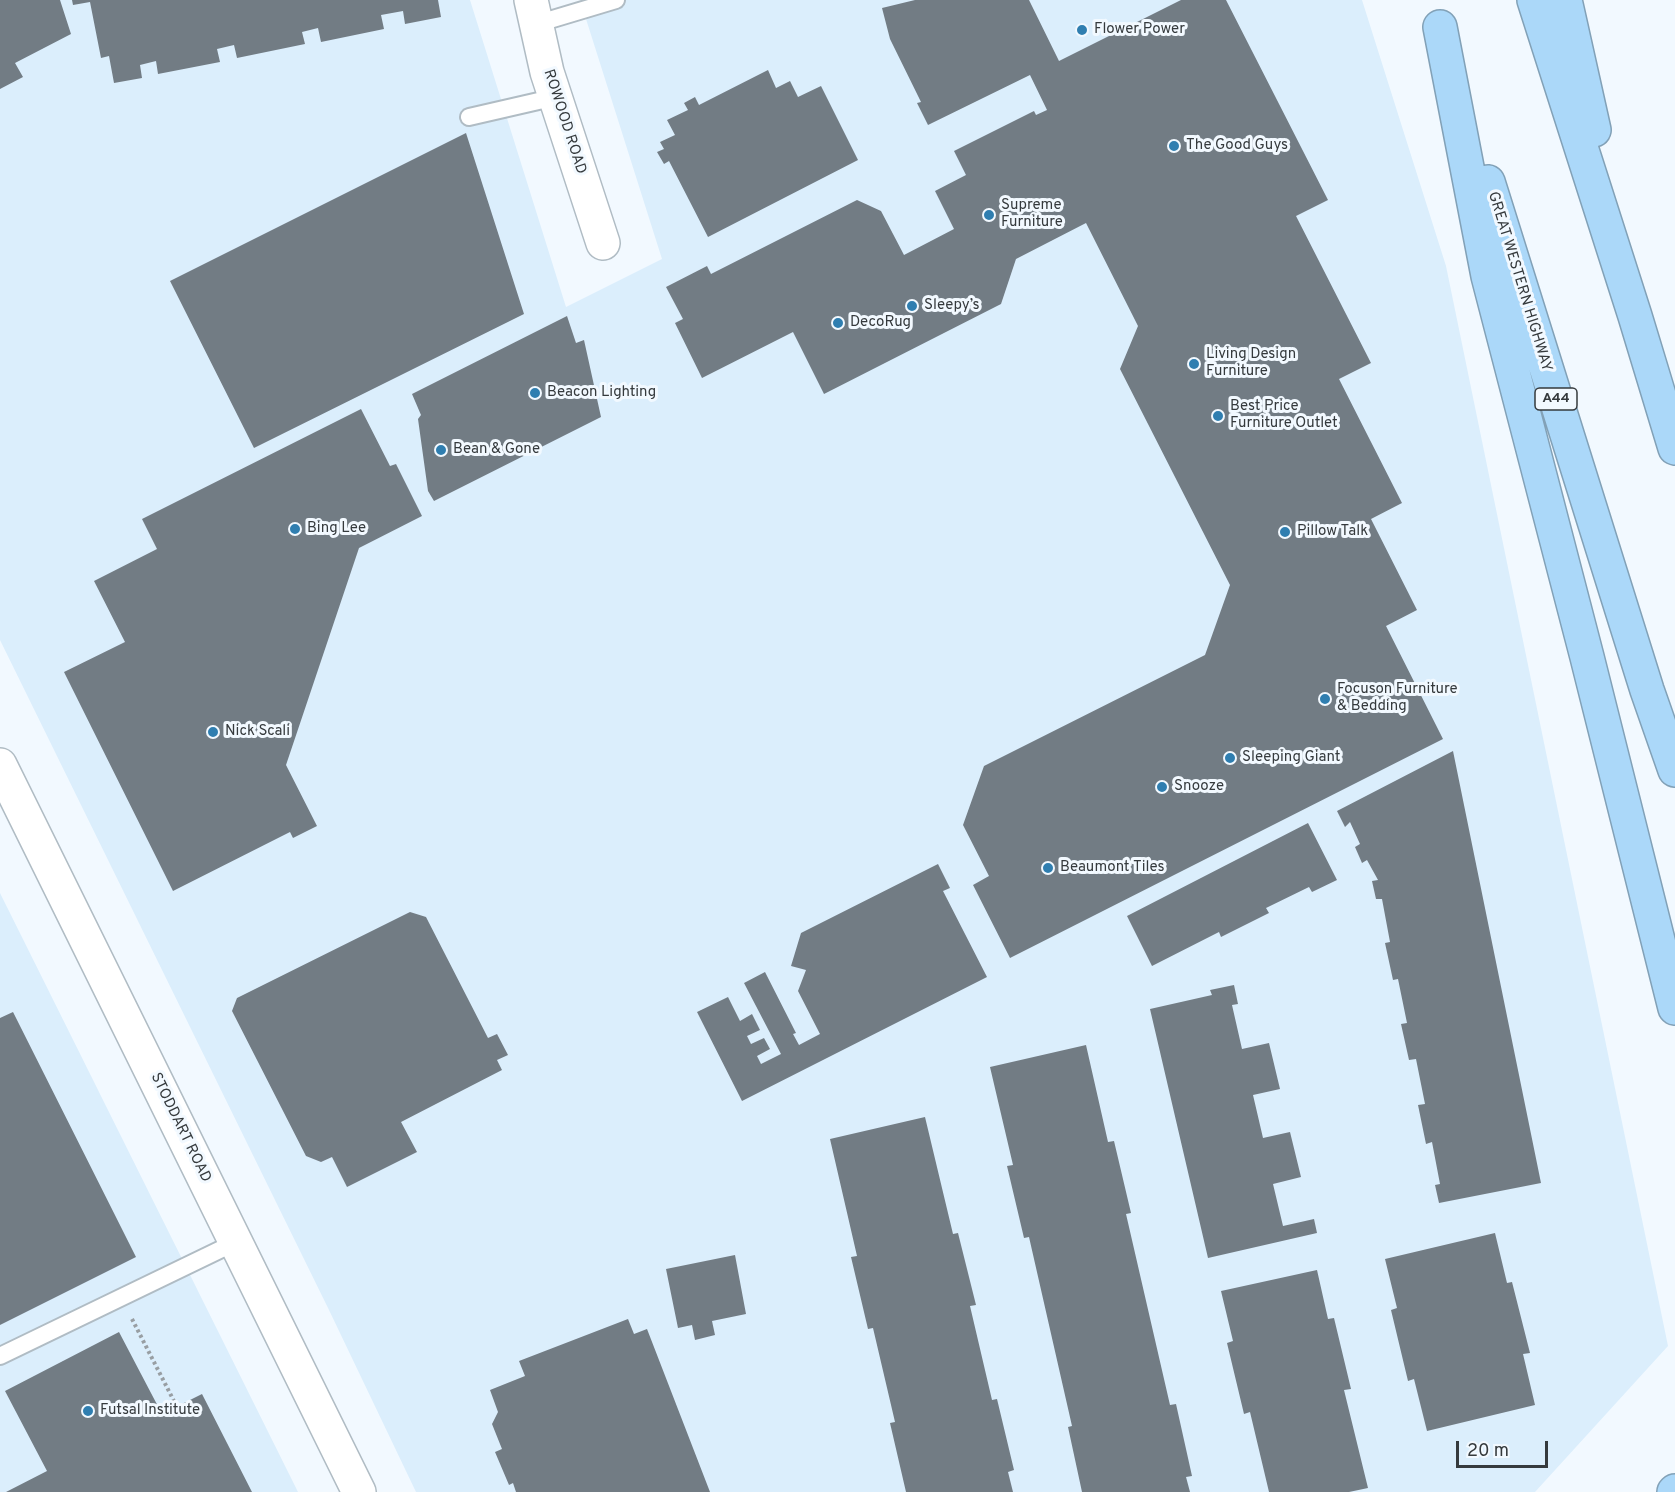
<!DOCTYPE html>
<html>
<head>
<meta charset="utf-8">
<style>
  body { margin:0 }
  #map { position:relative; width:1675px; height:1492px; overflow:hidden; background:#f2f9ff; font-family:Overpass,sans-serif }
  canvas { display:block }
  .scale { position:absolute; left:1456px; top:1441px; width:92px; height:27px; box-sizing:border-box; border:3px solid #353a3d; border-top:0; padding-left:8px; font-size:18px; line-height:21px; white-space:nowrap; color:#353a3d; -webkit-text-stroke:4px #f2f9ff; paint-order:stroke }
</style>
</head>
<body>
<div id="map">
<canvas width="1675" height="1492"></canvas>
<div class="scale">20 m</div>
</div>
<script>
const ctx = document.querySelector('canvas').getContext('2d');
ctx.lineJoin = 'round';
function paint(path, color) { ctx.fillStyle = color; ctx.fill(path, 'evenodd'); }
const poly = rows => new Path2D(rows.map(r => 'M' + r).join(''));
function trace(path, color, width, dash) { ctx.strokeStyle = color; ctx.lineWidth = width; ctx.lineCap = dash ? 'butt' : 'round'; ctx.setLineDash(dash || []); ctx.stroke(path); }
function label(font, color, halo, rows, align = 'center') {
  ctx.font = font + ' Overpass,sans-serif'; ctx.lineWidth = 6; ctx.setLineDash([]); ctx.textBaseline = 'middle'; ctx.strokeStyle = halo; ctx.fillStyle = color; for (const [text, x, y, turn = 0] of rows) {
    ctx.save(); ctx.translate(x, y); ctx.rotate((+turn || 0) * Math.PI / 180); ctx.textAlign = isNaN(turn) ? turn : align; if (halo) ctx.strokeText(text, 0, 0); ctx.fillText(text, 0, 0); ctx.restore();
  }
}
const built = poly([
  [0,0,470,0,566,307,662,259,580,0,1362,0,1446,266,1668,1346,1535,1492,416,1492,329,1310,0,640],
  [0,893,298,1492,0,1492]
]);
const building = poly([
  [0,0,60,0,71,34,15,63,23,77,0,89],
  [72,0,438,0,441,17,405,24,403,11,381,15,384,29,321,42,318,28,302,32,305,44,237,58,234,45,217,49,220,62,158,74,156,61,140,65,142,78,114,83,109,56,101,58,90,2,73,5],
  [915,0,1029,0,1059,61,1181,0,1226,0,1328,200,1296,216,1371,363,1339,379,1402,503,1371,519,1417,610,1386,626,1443,739,1010,958,973,885,989,876,963,825,984,766,1205,655,1230,585,1120,369,1138,326,1086,223,1016,259,1001,304,824,394,793,332,702,378,675,323,683,319,666,287,707,266,711,274,857,200,881,211,904,255,954,229,935,191,966,175,954,151,1034,111,1036,115,1047,110,1030,75,928,125,917,103,921,102,890,39,882,8],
  [768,70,776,88,790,81,798,97,821,86,858,160,708,237,669,161,664,164,657,152,664,149,660,142,675,135,667,120,688,110,684,103,695,97,699,105],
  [466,133,524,314,254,448,170,281],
  [567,316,576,343,584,340,601,417,434,501,428,491,418,419,421,415,412,394],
  [361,409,390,466,396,464,422,516,359,548,286,765,317,826,293,838,290,832,173,891,64,672,125,642,94,581,157,549,142,519],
  [1453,751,1541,1183,1439,1203,1435,1185,1440,1184,1432,1142,1426,1144,1418,1105,1425,1104,1416,1059,1409,1060,1401,1024,1407,1023,1398,979,1393,980,1385,943,1390,942,1382,899,1376,899,1372,881,1378,880,1367,860,1362,863,1355,847,1360,844,1350,822,1345,827,1337,811],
  [1308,823,1337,880,1312,892,1309,887,1266,908,1269,913,1221,937,1219,932,1152,966,1127,916],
  [938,864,950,888,943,891,987,977,742,1101,697,1012,728,997,740,1021,752,1014,760,1030,747,1036,751,1044,764,1038,770,1049,757,1056,761,1064,781,1054,744,983,765,972,796,1033,793,1034,799,1045,820,1034,798,991,806,970,791,966,801,933],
  [410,912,426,917,488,1038,497,1034,508,1055,497,1060,502,1070,401,1122,417,1152,347,1187,332,1157,321,1162,306,1156,232,1011,237,998],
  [1234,985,1238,1004,1232,1005,1242,1049,1269,1043,1280,1089,1253,1095,1263,1138,1290,1132,1301,1177,1273,1184,1283,1226,1314,1219,1317,1233,1208,1258,1150,1009,1212,995,1210,990],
  [13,1012,136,1257,0,1325,0,1018],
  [1086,1045,1108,1142,1114,1141,1131,1213,1126,1214,1170,1405,1176,1404,1192,1476,1186,1477,1190,1492,1082,1492,1068,1427,1072,1426,1029,1237,1024,1238,1007,1166,1013,1165,990,1067],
  [925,1117,953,1234,958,1233,976,1305,970,1306,992,1400,997,1399,1014,1470,1008,1472,1013,1492,906,1492,890,1423,895,1422,873,1328,868,1329,851,1257,857,1256,830,1139],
  [1495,1233,1507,1283,1512,1282,1530,1353,1523,1354,1535,1405,1427,1431,1414,1379,1408,1381,1391,1310,1397,1308,1385,1259],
  [735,1255,746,1314,712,1321,715,1335,695,1340,692,1325,678,1328,666,1269],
  [1317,1270,1328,1319,1334,1318,1351,1389,1344,1390,1368,1488,1349,1492,1269,1492,1250,1412,1244,1414,1227,1343,1233,1341,1221,1291],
  [628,1319,634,1334,647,1329,710,1492,516,1492,513,1483,509,1485,495,1452,502,1449,492,1424,498,1412,490,1390,525,1376,519,1361],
  [119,1332,162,1414,202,1394,252,1492,6,1492,47,1471,5,1391]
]);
const path = poly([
  [132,1319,177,1407]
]);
const lane = poly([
  [536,24,616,0],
  [469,117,556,97],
  [0,1356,236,1242]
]);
const street = poly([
  [531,0,547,72,603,243],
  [0,765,359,1492]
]);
const highway = poly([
  [1534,0,1635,316,1675,448],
  [1565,0,1594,130],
  [1440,27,1488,276,1587,657,1675,1008],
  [1488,182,1647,690,1675,770],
  [1674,1492,1675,1491]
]);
const markers = [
  [1082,30,6,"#2f7eb0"],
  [1174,146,6,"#2f7eb0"],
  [989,215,6,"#2f7eb0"],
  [912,306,6,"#2f7eb0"],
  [838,323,6,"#2f7eb0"],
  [1194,364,6,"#2f7eb0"],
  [535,393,6,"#2f7eb0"],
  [1218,416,6,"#2f7eb0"],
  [441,450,6,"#2f7eb0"],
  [295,529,6,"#2f7eb0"],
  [1285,532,6,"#2f7eb0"],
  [1325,699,6,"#2f7eb0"],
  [213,732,6,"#2f7eb0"],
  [1230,758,6,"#2f7eb0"],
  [1162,787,6,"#2f7eb0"],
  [1048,868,6,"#2f7eb0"],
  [88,1411,6,"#2f7eb0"]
];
const shields = [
  [1556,399,42]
];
const shieldNames = [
  ["A44",1556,399]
];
const poiNames = [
  ["Flower Power",1094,30],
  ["The Good Guys",1186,146],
  ["Supreme",1001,206],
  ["Furniture",1001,223],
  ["Sleepy’s",924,306],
  ["DecoRug",850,323],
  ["Living Design",1206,355],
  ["Furniture",1206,372],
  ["Beacon Lighting",547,393],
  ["Best Price",1230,407],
  ["Furniture Outlet",1230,424],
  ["Bean & Gone",453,450],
  ["Bing Lee",307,529],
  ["Pillow Talk",1297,532],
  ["Focuson Furniture",1337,690],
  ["& Bedding",1337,707],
  ["Nick Scali",225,732],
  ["Sleeping Giant",1242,758],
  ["Snooze",1174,787],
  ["Beaumont Tiles",1060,868],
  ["Futsal Institute",100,1411]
];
const streetNames = [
  ["ROWOOD ROAD",564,122,72],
  ["GREAT WESTERN HIGHWAY",1519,282,73],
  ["STODDART ROAD",180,1128,64]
];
paint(built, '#dbeefc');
paint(building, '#727c84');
trace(lane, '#b0bcc4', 20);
trace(street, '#b0bcc4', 36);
trace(highway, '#82a1b7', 36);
trace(path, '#989ea3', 4, [3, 3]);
trace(lane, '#fff', 16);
trace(street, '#fff', 33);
trace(highway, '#abd8f9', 33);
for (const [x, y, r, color] of markers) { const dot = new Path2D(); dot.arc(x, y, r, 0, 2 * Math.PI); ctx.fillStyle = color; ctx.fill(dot); trace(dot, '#f2f9ff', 2); }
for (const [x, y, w] of shields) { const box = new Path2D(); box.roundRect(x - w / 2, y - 11, w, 22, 4.5); ctx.fillStyle = '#f2f9ff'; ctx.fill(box); trace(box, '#353a3d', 1.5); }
label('bold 14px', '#353a3d', null, shieldNames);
label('15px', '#353a3d', '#f2f9ff', poiNames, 'left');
label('15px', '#353a3d', '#f2f9ff', streetNames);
</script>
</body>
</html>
